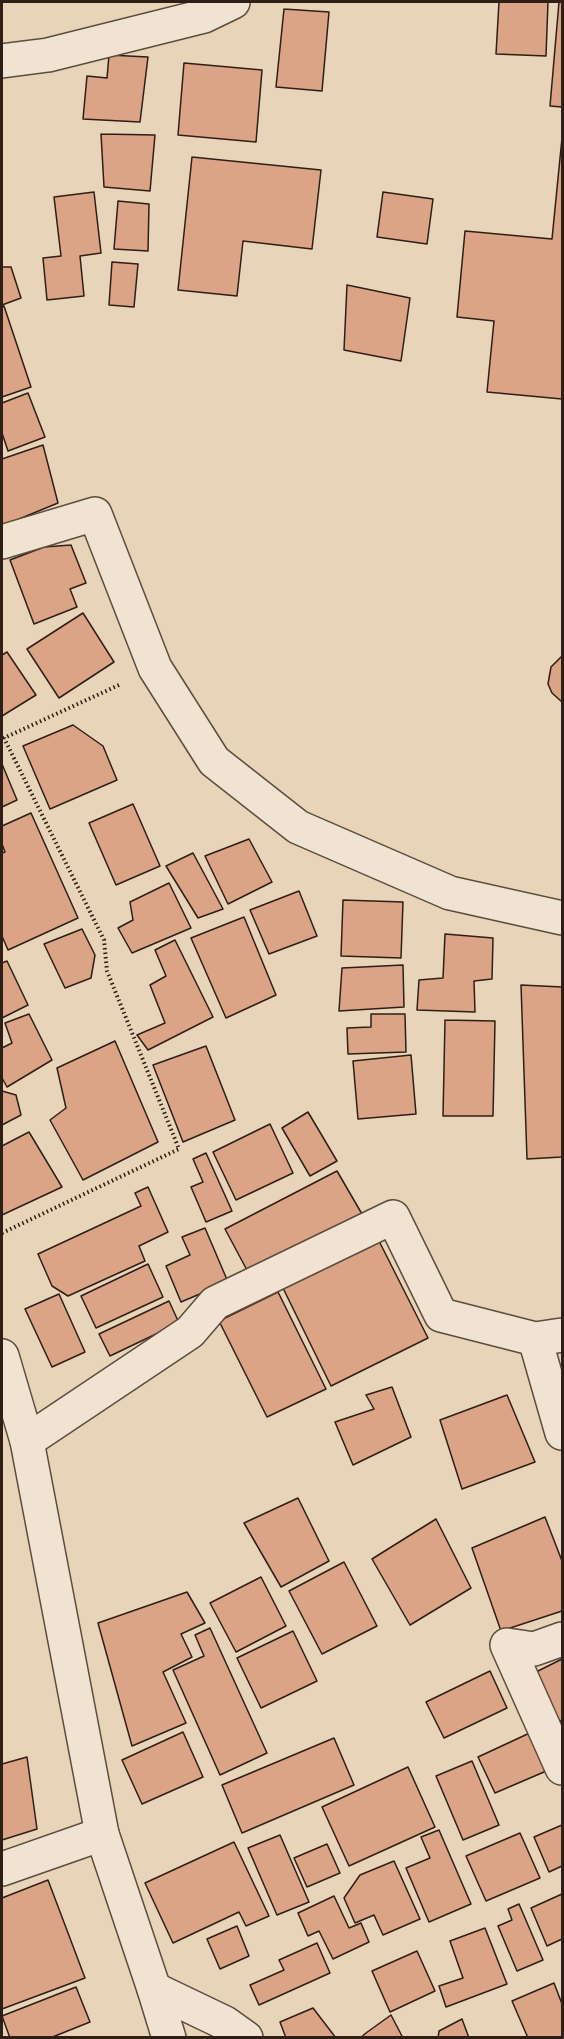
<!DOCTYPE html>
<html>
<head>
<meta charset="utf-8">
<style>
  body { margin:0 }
  #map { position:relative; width:564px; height:2039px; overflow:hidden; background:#e8d4b8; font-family:"Libre Bodoni",serif }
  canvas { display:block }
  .frame { position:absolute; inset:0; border:3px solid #2e1e16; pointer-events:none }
</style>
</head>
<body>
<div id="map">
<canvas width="564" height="2039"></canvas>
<div class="frame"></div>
</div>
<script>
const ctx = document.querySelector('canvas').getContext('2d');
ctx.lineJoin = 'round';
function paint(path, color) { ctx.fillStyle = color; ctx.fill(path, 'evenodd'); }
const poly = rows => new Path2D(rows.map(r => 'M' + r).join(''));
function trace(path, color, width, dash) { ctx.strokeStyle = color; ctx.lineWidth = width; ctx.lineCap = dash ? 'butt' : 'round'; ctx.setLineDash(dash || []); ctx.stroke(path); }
const building = poly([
  [499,2,548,2,546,56,496,54,499,2],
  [559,2,562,2,562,107,550,106,559,2],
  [284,9,329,12,322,91,276,87,284,9],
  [109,55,148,57,140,122,83,119,87,76,107,78,109,55],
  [184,63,262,70,256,142,178,135,184,63],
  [101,134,155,135,150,191,104,187,101,134],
  [562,138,562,399,487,392,494,321,457,317,465,231,552,239,562,138],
  [192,157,321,170,312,249,243,241,237,296,178,290,192,157],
  [94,192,101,253,80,256,84,296,47,300,43,258,61,256,54,197,94,192],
  [383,192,433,199,427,244,377,237,383,192],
  [118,201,149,204,148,251,114,249,118,201],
  [112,262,138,264,134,307,109,305,112,262],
  [2,267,11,267,21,298,2,305,2,267],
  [347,285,410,298,401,361,344,350,347,285],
  [4,306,31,387,2,397,2,307,4,306],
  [28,393,45,437,8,451,2,433,2,403,28,393],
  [43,445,58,503,2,526,2,459,43,445],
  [71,545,86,583,70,589,77,607,34,624,10,560,44,547,71,545],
  [83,613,114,662,59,698,27,649,83,613],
  [7,652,36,695,2,716,2,655,7,652],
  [562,656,562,655,562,702,552,693,548,684,551,667,562,656],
  [73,725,103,746,117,780,50,809,23,746,73,725],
  [2,764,17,800,2,807,2,764],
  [133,804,160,866,116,885,89,823,133,804],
  [31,813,78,918,8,950,2,936,2,853,5,852,2,844,2,826,31,813],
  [249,839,272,882,228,904,205,856,249,839],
  [193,853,223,909,198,918,166,866,193,853],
  [169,883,191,928,132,953,118,928,133,920,130,902,169,883],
  [299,891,317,936,269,954,250,910,299,891],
  [343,900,403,902,401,958,341,956,343,900],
  [244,917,276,995,226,1018,191,938,244,917],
  [82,929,95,955,91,978,65,988,44,944,82,929],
  [445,934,493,938,492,979,474,981,475,1012,417,1010,419,980,443,978,445,934],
  [175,940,213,1017,148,1050,137,1035,165,1023,150,985,166,976,155,950,175,940],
  [7,961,28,1005,2,1018,2,963,7,961],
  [403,965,404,1007,339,1011,342,968,403,965],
  [521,985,562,987,562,1157,527,1159,521,985],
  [29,1014,52,1060,7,1087,2,1078,2,1048,12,1043,5,1023,29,1014],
  [371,1014,405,1014,406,1052,348,1054,347,1028,371,1027,371,1014],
  [445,1020,495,1021,493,1116,443,1116,445,1020],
  [115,1041,158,1142,83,1180,50,1120,66,1108,57,1068,115,1041],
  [206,1046,235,1120,183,1142,153,1065,206,1046],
  [411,1055,416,1114,358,1119,353,1061,411,1055],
  [2,1091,16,1095,21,1115,2,1125,2,1091],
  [308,1112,337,1161,310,1176,282,1128,308,1112],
  [270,1124,293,1173,236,1200,213,1152,270,1124],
  [29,1132,62,1187,2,1215,2,1146,29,1132],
  [206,1153,232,1211,206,1222,191,1187,203,1182,193,1159,206,1153],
  [337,1171,362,1214,248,1272,225,1229,337,1171],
  [148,1187,168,1232,139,1246,145,1261,68,1296,52,1286,38,1254,141,1206,135,1193,148,1187],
  [205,1228,228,1282,181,1302,166,1266,190,1255,182,1237,205,1228],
  [378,1239,428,1338,331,1386,282,1286,378,1239],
  [148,1264,163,1297,96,1328,81,1296,148,1264],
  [278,1292,326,1389,267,1417,219,1321,278,1292],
  [59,1294,85,1352,52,1367,25,1309,59,1294],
  [169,1301,179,1323,110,1356,99,1334,169,1301],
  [392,1387,411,1437,353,1465,335,1422,374,1409,366,1395,392,1387],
  [507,1395,535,1462,462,1489,440,1420,507,1395],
  [298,1498,329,1561,281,1587,244,1523,298,1498],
  [545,1517,562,1561,562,1611,501,1631,472,1548,545,1517],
  [436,1519,471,1588,410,1625,372,1559,436,1519],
  [344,1562,377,1626,322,1654,289,1591,344,1562],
  [261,1577,286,1626,236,1652,210,1603,261,1577],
  [187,1592,205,1623,181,1634,192,1657,163,1672,186,1723,132,1746,98,1623,187,1592],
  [210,1628,267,1753,220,1775,173,1670,204,1656,195,1635,210,1628],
  [293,1631,317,1681,261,1708,237,1658,293,1631],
  [562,1659,562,1720,554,1724,530,1675,562,1659],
  [490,1671,507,1708,444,1738,426,1702,490,1671],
  [534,1731,551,1769,495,1793,478,1757,534,1731],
  [183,1732,203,1777,142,1804,122,1760,183,1732],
  [334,1738,354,1785,242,1833,222,1785,334,1738],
  [27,1757,37,1829,2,1840,2,1764,27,1757],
  [472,1761,499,1825,463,1840,436,1776,472,1761],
  [408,1767,435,1827,349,1866,322,1807,408,1767],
  [562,1825,562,1866,549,1872,534,1837,562,1825],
  [439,1830,471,1904,429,1922,406,1868,430,1858,421,1837,439,1830],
  [520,1833,540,1878,486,1901,466,1856,520,1833],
  [280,1835,309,1902,277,1915,248,1848,280,1835],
  [234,1842,269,1916,246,1926,239,1912,173,1943,145,1883,234,1842],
  [327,1844,340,1873,307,1887,294,1858,327,1844],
  [394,1861,420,1919,383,1935,374,1915,355,1923,344,1898,360,1875,394,1861],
  [48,1880,85,1978,2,2009,2,1898,48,1880],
  [562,1894,562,1939,547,1946,531,1908,562,1894],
  [334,1896,349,1928,361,1923,369,1942,333,1959,319,1931,308,1936,298,1913,334,1896],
  [519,1904,543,1960,517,1971,498,1926,512,1920,508,1909,519,1904],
  [237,1926,249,1956,220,1969,207,1939,237,1926],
  [485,1928,507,1984,446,2007,439,1986,463,1978,450,1941,485,1928],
  [317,1943,330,1973,259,2005,250,1985,284,1970,279,1960,317,1943],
  [417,1951,435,1991,390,2012,372,1971,417,1951],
  [554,1983,562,2004,562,2038,528,2038,512,2001,554,1983],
  [76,1987,90,2022,50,2038,10,2038,2,2016,76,1987],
  [313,2008,336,2038,286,2038,280,2022,313,2008],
  [391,2015,403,2038,360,2038,366,2033,391,2015],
  [462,2019,469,2038,438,2038,439,2031,462,2019]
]);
const path = poly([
  [2,1233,179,1149,107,971,104,940,4,738,119,685]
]);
const minor = poly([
  [2,61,48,55,204,16,233,2],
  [2,542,95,514,155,668,214,761,298,827,450,893,562,918],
  [535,1339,562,1433],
  [27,1441,190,1332,215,1303,393,1217,441,1315,535,1339,562,1335],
  [562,1639,534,1649,507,1645,562,1768],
  [2,1869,102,1834],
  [154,1989,225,2023,246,2038]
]);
const tertiary = poly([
  [2,1356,27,1441,102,1834,154,1989,169,2038]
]);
paint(building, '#dba487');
trace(building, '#2e1e16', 1.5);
trace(minor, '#5c4c3e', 36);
trace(tertiary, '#5c4c3e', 36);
trace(path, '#2e1e16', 4, [1.5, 3]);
trace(minor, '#f0e3d1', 33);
trace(tertiary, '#f0e3d1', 33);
</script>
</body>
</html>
